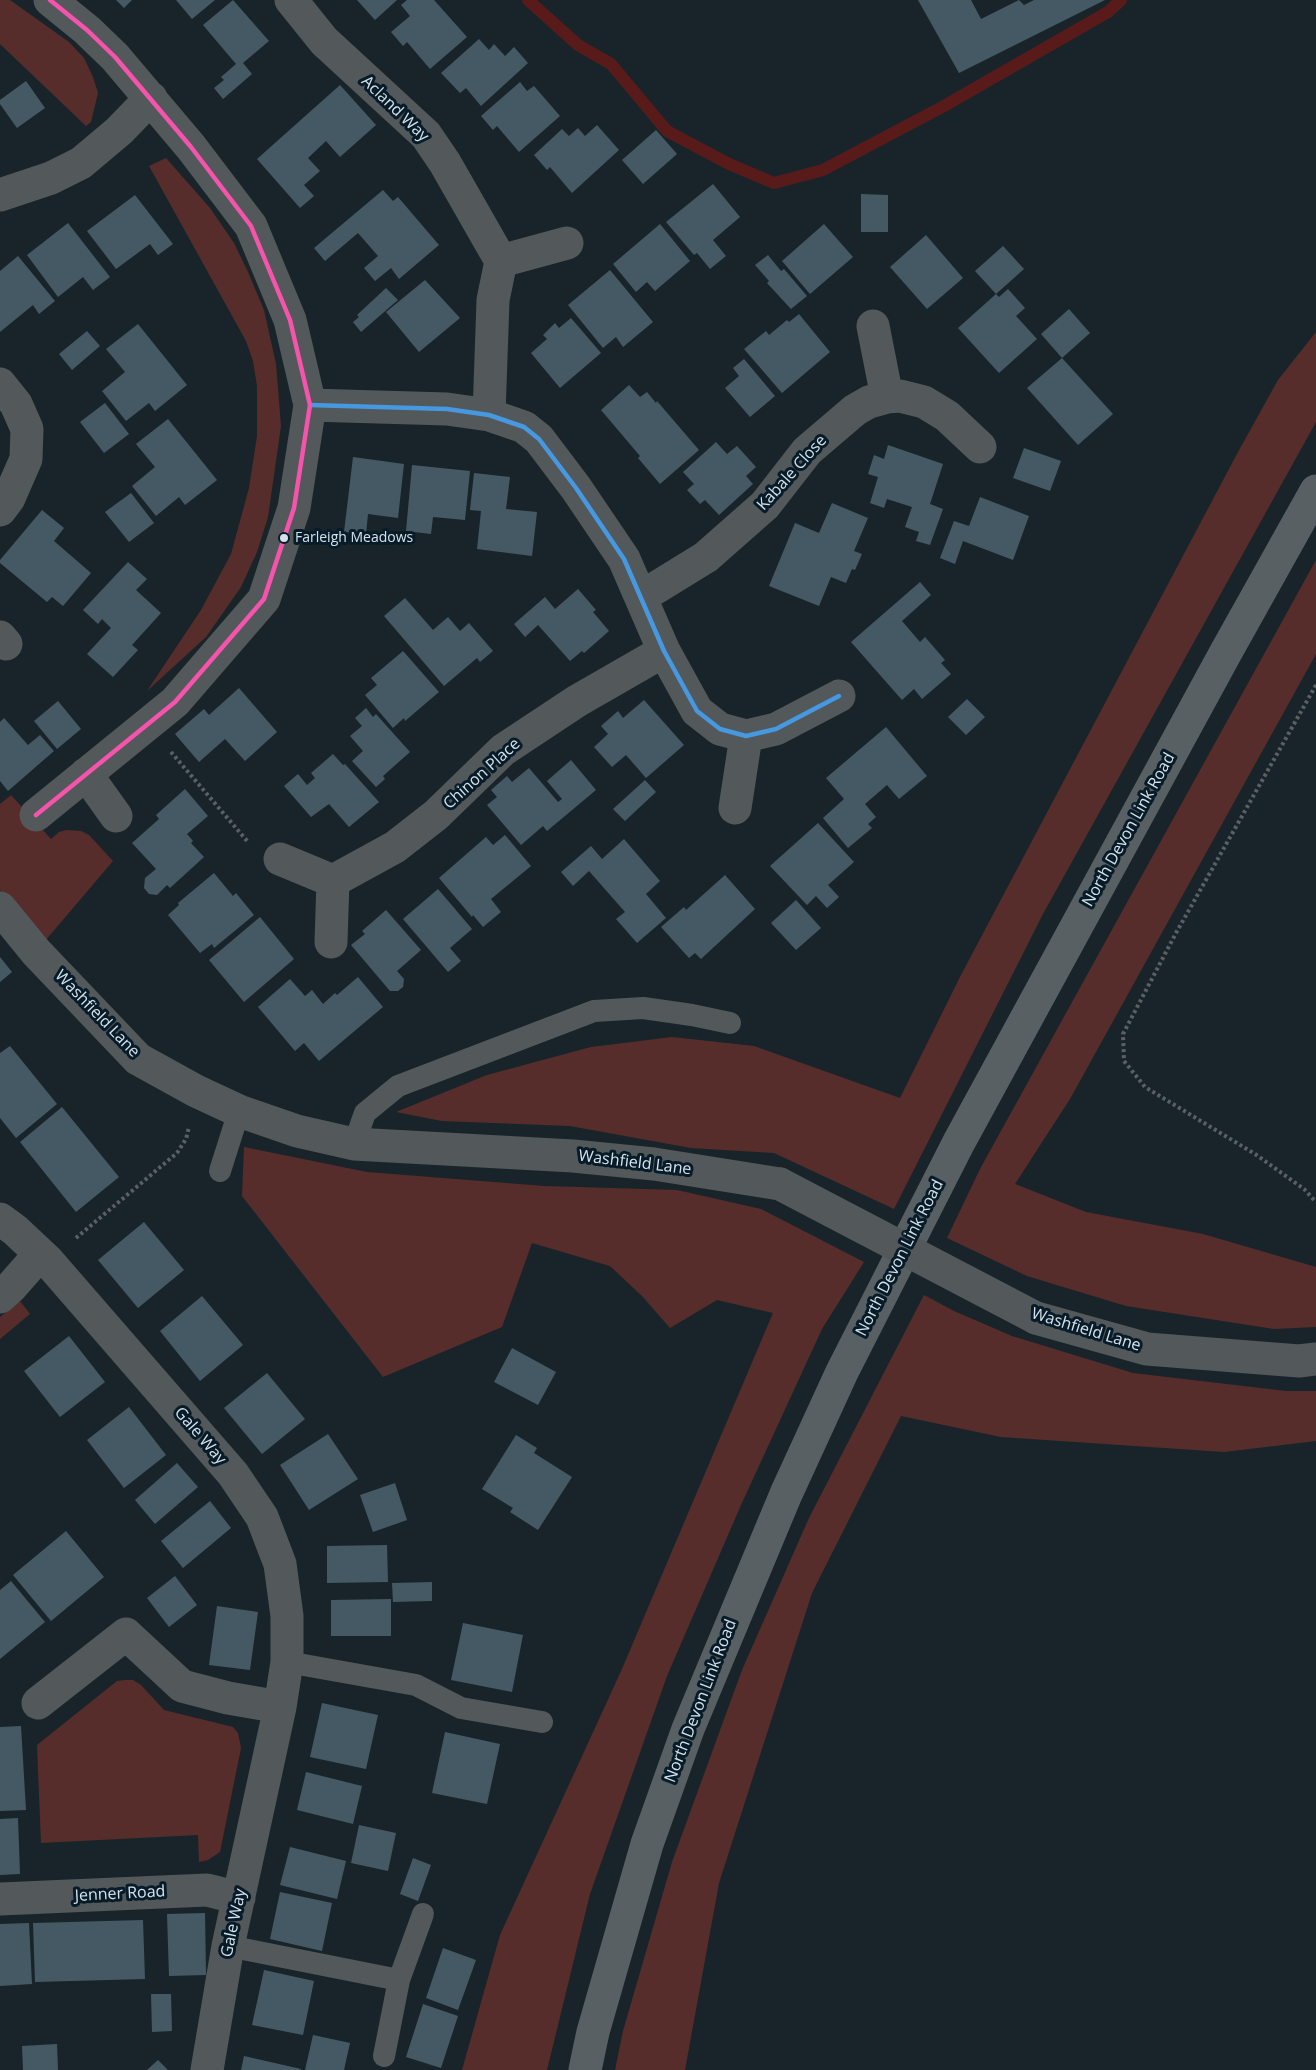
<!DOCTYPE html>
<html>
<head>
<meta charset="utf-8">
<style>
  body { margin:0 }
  canvas { display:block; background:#18242a }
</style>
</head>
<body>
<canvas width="1316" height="2070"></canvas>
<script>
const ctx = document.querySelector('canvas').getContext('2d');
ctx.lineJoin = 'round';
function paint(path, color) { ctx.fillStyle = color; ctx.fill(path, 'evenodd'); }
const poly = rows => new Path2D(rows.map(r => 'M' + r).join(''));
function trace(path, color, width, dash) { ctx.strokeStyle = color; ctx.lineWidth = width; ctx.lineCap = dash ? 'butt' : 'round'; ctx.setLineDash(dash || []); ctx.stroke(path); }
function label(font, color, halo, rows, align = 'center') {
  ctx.font = font + ' "Open Sans",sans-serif'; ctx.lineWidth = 6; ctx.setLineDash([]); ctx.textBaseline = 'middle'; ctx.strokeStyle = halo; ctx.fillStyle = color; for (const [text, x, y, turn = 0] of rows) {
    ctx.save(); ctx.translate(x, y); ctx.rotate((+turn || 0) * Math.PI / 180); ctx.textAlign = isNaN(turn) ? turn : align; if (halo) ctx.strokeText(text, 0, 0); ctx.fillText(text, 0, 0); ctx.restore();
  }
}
const green = poly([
  [0,0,10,0,69,42,84,58,93,77,98,93,91,122,86,126,0,44],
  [166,158,210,208,234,243,248,272,264,310,276,364,281,426,268,517,257,552,241,587,206,637,147,691,201,610,231,554,249,488,257,436,257,386,253,361,246,341,149,166],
  [1316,332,1316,422,1043,914,894,1209,774,1153,691,1148,570,1126,442,1121,396,1112,487,1075,591,1047,672,1037,754,1046,900,1098,961,975,1238,452,1278,380],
  [1316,560,1316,654,1070,1099,1015,1184,1086,1212,1203,1234,1316,1267,1316,1327,1274,1329,1126,1306,1027,1276,947,1238,980,1169],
  [11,795,51,839,59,832,67,830,81,831,89,835,113,861,45,941,0,890,0,804],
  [244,1147,367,1172,544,1186,677,1190,761,1209,864,1262,822,1329,741,1505,667,1676,590,1894,547,2070,462,2070,500,1935,622,1669,773,1313,717,1300,670,1328,642,1296,610,1266,532,1243,502,1327,383,1377,242,1196],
  [924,1295,954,1311,1012,1336,1133,1373,1286,1391,1316,1391,1316,1441,1224,1452,1001,1437,901,1416,812,1593,719,1883,685,2070,615,2070,623,2031,672,1862,742,1670,809,1518],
  [20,1301,30,1314,0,1339,0,1317],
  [125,1680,133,1680,141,1685,164,1710,233,1727,238,1733,241,1748,220,1852,208,1860,199,1862,198,1835,41,1843,37,1745,117,1681]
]);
const stream = poly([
  [528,0,578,45,611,64,667,131,729,164,774,183,823,170,944,106,1108,12,1121,0]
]);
const building = poly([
  [116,0,132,0,124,8],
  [176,0,215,0,192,19],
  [233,0,269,41,243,63,252,74,223,99,214,88,224,80,221,77,236,64,203,25],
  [357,0,397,0,375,20],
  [407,0,434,0,467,37,430,69,407,42,403,46,391,32,410,16,401,5],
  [918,0,971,0,981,19,1019,0,1024,5,1034,0,1105,0,959,73],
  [479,39,489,50,494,44,505,56,514,47,528,63,481,106,466,88,460,93,441,73],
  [26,81,45,108,17,128,0,104,0,100],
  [520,82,527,91,534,86,560,116,519,152,497,126,493,130,481,116],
  [340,85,376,125,340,157,326,141,308,158,320,171,304,185,314,196,300,208,257,159],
  [597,125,619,150,572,193,550,167,547,170,534,155,562,129,569,136,578,128,585,136],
  [656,130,677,154,643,184,622,160],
  [713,184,740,217,713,240,726,256,710,269,697,253,694,255,666,222],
  [383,190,393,201,398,197,439,245,399,279,391,268,375,281,364,268,378,256,358,233,325,261,314,248],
  [861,194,888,195,888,232,861,232],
  [135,195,173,244,158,255,150,244,116,269,87,231],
  [68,223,110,277,93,290,83,277,58,297,27,255],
  [660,224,690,261,655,291,647,282,636,292,613,264],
  [824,224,853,257,810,294,782,261],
  [926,235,963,278,927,309,890,267],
  [1003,246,1024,269,996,294,975,271],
  [768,255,781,271,784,269,807,296,791,309,767,283,769,281,755,265],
  [18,256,55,301,39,314,33,305,0,332,0,271],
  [610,270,653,322,623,347,616,337,603,348,568,305],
  [425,280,460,318,419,352,386,312],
  [386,288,398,300,361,332,353,322,359,317,357,315],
  [1008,289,1025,308,1016,316,1037,339,999,373,958,328,996,294,999,297],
  [1069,309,1090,333,1062,358,1041,334],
  [799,314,830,352,782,393,744,349,766,331,769,335,787,320,789,322],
  [571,318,601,353,560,388,531,353,547,339,543,335,555,323,559,328],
  [138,324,187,385,155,411,149,403,126,421,102,391,125,372,106,349],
  [87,331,100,346,72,370,59,354],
  [1062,358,1113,414,1078,445,1027,388],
  [744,359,775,396,750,417,725,388,739,376,733,368],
  [629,385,640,397,647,392,656,403,657,401,699,450,660,484,638,458,640,456,601,410],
  [105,403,129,434,104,453,80,422],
  [168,419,217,480,185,505,179,497,156,516,132,486,155,467,136,444],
  [716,442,727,454,737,446,756,467,746,476,753,484,719,515,705,500,700,504,687,490,694,484,683,472],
  [888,445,943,464,930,504,943,509,930,545,916,541,919,532,905,527,912,507,887,499,884,508,870,503,878,477,868,474,874,455,884,459],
  [1024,448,1061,461,1050,491,1013,478],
  [353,457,404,464,398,518,368,514,366,534,344,532],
  [412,465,470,471,465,520,433,517,431,534,406,531],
  [474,473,510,477,506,509,537,512,532,556,477,549,481,511,470,510],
  [131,493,154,523,129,542,105,512],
  [980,497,1029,516,1013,560,963,541,955,564,940,558,954,521,969,526],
  [832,503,868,518,854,551,862,554,855,570,852,569,846,583,831,577,819,606,769,586,795,523,819,533],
  [42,510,64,528,54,541,91,573,63,606,52,597,47,602,0,563,0,560],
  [128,562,147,579,136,590,161,613,132,645,138,650,113,677,87,654,111,628,102,619,98,624,83,610],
  [920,582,931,595,902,621,920,642,925,637,945,660,941,663,951,674,922,699,914,689,902,700,851,642],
  [578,589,596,610,593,612,609,631,584,653,582,651,570,661,538,625,525,637,514,624,545,597,555,609],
  [405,598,433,630,448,617,460,631,469,623,493,651,480,662,477,658,444,686,384,616],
  [403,651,439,692,405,721,404,718,393,728,365,695,377,685,371,678],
  [239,688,277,732,245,761,225,739,199,762,175,734,204,709,209,715],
  [967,699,985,717,966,735,948,717],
  [644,700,684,745,646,778,626,755,612,767,594,747,608,734,601,726,618,711,623,718],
  [58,701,81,729,57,749,34,721],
  [366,708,373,717,376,714,410,752,383,776,385,779,376,787,352,761,363,751,350,736,362,726,355,718],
  [4,718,28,745,40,735,54,751,8,791,0,781,0,722],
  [886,727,927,776,899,799,887,785,865,804,876,817,868,824,872,828,848,848,823,818,844,799,826,778],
  [333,754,343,765,345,764,379,802,349,827,329,804,311,817,284,786,298,774,307,785,315,778,311,773],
  [571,760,596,790,547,831,543,826,521,845,487,805,497,797,491,790,507,776,512,782,529,768,558,802,562,799,547,781],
  [645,780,656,792,625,821,613,809],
  [185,789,208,816,187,834,193,841,191,843,204,857,170,888,167,885,157,895,149,894,144,888,145,878,156,869,132,843,159,819,156,815],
  [818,823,854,862,828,885,839,897,827,908,816,896,807,905,770,866],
  [505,835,531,866,491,899,501,912,483,927,473,915,472,917,439,878,486,837,493,845],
  [624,839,660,881,646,894,666,918,637,943,616,919,625,912,589,871,573,886,561,872,591,846,602,859],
  [214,873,233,896,236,893,254,915,214,948,212,944,200,953,168,915,179,905,178,903],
  [725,875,755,909,701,959,695,953,689,958,661,927,684,907,686,910],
  [438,889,472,929,450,948,461,961,448,972,403,919],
  [796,900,821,928,796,950,771,923],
  [386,910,421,950,397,971,404,979,403,987,398,991,390,991,351,945,365,934,362,931],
  [260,917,294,959,244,1002,209,960],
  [0,957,12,972,0,982],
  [358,977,383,1007,319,1061,304,1043,295,1051,258,1007,290,979,305,996,312,990,323,1004,335,993,337,995],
  [10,1046,57,1104,16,1138,0,1118,0,1053],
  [62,1107,119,1177,76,1212,20,1142],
  [144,1222,184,1270,138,1308,98,1260],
  [202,1296,243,1345,200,1381,160,1331],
  [69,1336,105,1382,60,1417,24,1371],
  [512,1348,556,1372,538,1405,494,1382],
  [267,1373,305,1419,262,1454,224,1408],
  [129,1407,166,1455,124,1488,87,1440],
  [328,1434,358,1479,309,1510,280,1465],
  [516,1435,537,1448,534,1453,572,1477,538,1530,510,1512,513,1508,482,1489],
  [177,1463,198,1487,155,1524,135,1500],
  [395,1483,407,1520,373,1532,360,1495],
  [210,1501,231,1528,183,1568,161,1541],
  [66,1531,104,1577,51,1621,13,1575],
  [387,1545,388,1582,327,1583,327,1546],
  [175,1576,197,1605,169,1627,147,1598],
  [11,1581,45,1622,0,1659,0,1590],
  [432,1582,432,1601,393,1602,392,1583],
  [391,1599,391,1636,331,1636,331,1600],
  [217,1606,258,1612,250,1670,209,1665],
  [463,1623,523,1635,512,1692,451,1680],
  [322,1703,378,1715,366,1769,310,1757],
  [21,1726,26,1810,0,1811,0,1727],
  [445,1732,500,1744,487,1804,432,1793],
  [306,1772,362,1786,353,1824,297,1810],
  [18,1818,20,1874,0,1875,0,1819],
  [359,1825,396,1833,388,1871,351,1863],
  [290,1847,346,1861,337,1899,280,1885],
  [413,1858,431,1865,418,1901,400,1894],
  [280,1892,332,1903,322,1951,270,1939],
  [205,1913,206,1975,169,1976,167,1914],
  [143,1920,145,1979,35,1982,33,1923],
  [29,1923,32,1984,0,1986,0,1924],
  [443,1948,476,1960,458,2010,426,1998],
  [264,1970,314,1981,303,2035,252,2025],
  [151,1994,171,1994,172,2031,152,2032],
  [423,2004,458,2016,441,2068,406,2057],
  [313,2035,350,2043,344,2070,305,2070],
  [57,2044,58,2070,23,2070,22,2046],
  [244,2056,301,2069,301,2070,241,2070],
  [158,2060,168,2070,147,2070]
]);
const path = poly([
  [1316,685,1176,933,1123,1034,1124,1061,1145,1087,1255,1154,1304,1189,1316,1202],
  [171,752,248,842],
  [76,1238,177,1153,186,1139,189,1127]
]);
const service = poly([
  [354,1144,365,1113,398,1086,594,1011,643,1008,692,1015,730,1023],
  [220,1171,239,1111],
  [287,1662,416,1685,461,1708,542,1722],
  [228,1946,399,1980,384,2056],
  [399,1980,423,1914]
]);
const minor = poly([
  [291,0,324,41,426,135,445,163,501,261,493,300,489,415],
  [0,195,51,178,81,163,119,131,151,98],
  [501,261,567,243],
  [873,326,887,397],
  [0,384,16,404,27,429,26,459,9,498,0,510],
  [310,405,447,409,489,415,524,427,539,439,576,488,624,559,664,651,697,711,720,729,746,736,776,729,839,696],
  [641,597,706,557,765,505,807,451,855,410,869,402,887,397,900,396,924,402,947,416,980,447],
  [0,637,6,644],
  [86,774,116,816],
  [735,808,746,736],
  [36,815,175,702,264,599,294,508,310,405,290,320,251,226,191,147,115,57,87,30,50,0],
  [280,859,333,881],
  [0,908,36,952,138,1059,196,1091,239,1111,297,1131,354,1144,573,1156,654,1164,780,1184],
  [331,942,333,881,395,847,436,815,503,750,577,701,664,651],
  [0,1219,15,1230,48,1261,233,1474,262,1517,280,1564,287,1616,287,1662,280,1707,228,1946,207,2070],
  [0,1297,11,1287,40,1254],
  [1036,1318,1147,1349,1299,1361,1316,1359],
  [38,1703,126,1634,182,1686,228,1698,280,1707],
  [0,1899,207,1890,239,1898]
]);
const trunk = poly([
  [585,2070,593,2032,647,1844,688,1729,786,1494,842,1372,959,1142,1226,652,1316,491]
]);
const minorBridge = poly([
  [780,1184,1036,1318]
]);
const bus1 = poly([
  [310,405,447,409,489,415,524,427,539,439,576,488,624,559,664,651,697,711,720,729,746,736,776,729,839,696]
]);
const bus2 = poly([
  [36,815,175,702,264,599,294,508,310,405,290,320,251,226,191,147,115,57,87,30,50,0]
]);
const markers = [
  [284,538,5,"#d6e2eb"]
];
const busNames = [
  ["Farleigh Meadows",295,538]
];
const streetNames = [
  ["Acland Way",395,109,44],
  ["Kabale Close",792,473,-48],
  ["Chinon Place",482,774,-42],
  ["North Devon Link Road",1129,830,-61],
  ["Washfield Lane",97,1014,46],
  ["Washfield Lane",635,1163,7],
  ["North Devon Link Road",900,1258,-63],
  ["Washfield Lane",1086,1330,17],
  ["Gale Way",200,1436,49],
  ["North Devon Link Road",701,1701,-69],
  ["Jenner Road",120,1894,-3],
  ["Gale Way",234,1923,-78]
];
paint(green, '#562d2a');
trace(stream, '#591b1a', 12);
paint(building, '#455964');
trace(path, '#5a6063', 4, [3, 3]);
trace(service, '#53585a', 22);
trace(minor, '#53585a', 33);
trace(trunk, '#586064', 33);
trace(minorBridge, '#53585a', 33);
trace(bus1, '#4699e1', 4.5);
trace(bus2, '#f653ac', 4.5);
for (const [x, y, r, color] of markers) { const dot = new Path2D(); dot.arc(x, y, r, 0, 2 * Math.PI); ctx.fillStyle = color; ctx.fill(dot); trace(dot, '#071c28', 2); }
label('14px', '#d6e2eb', '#071c28', busNames, 'left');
label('16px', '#d6e2eb', '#071c28', streetNames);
</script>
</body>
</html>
